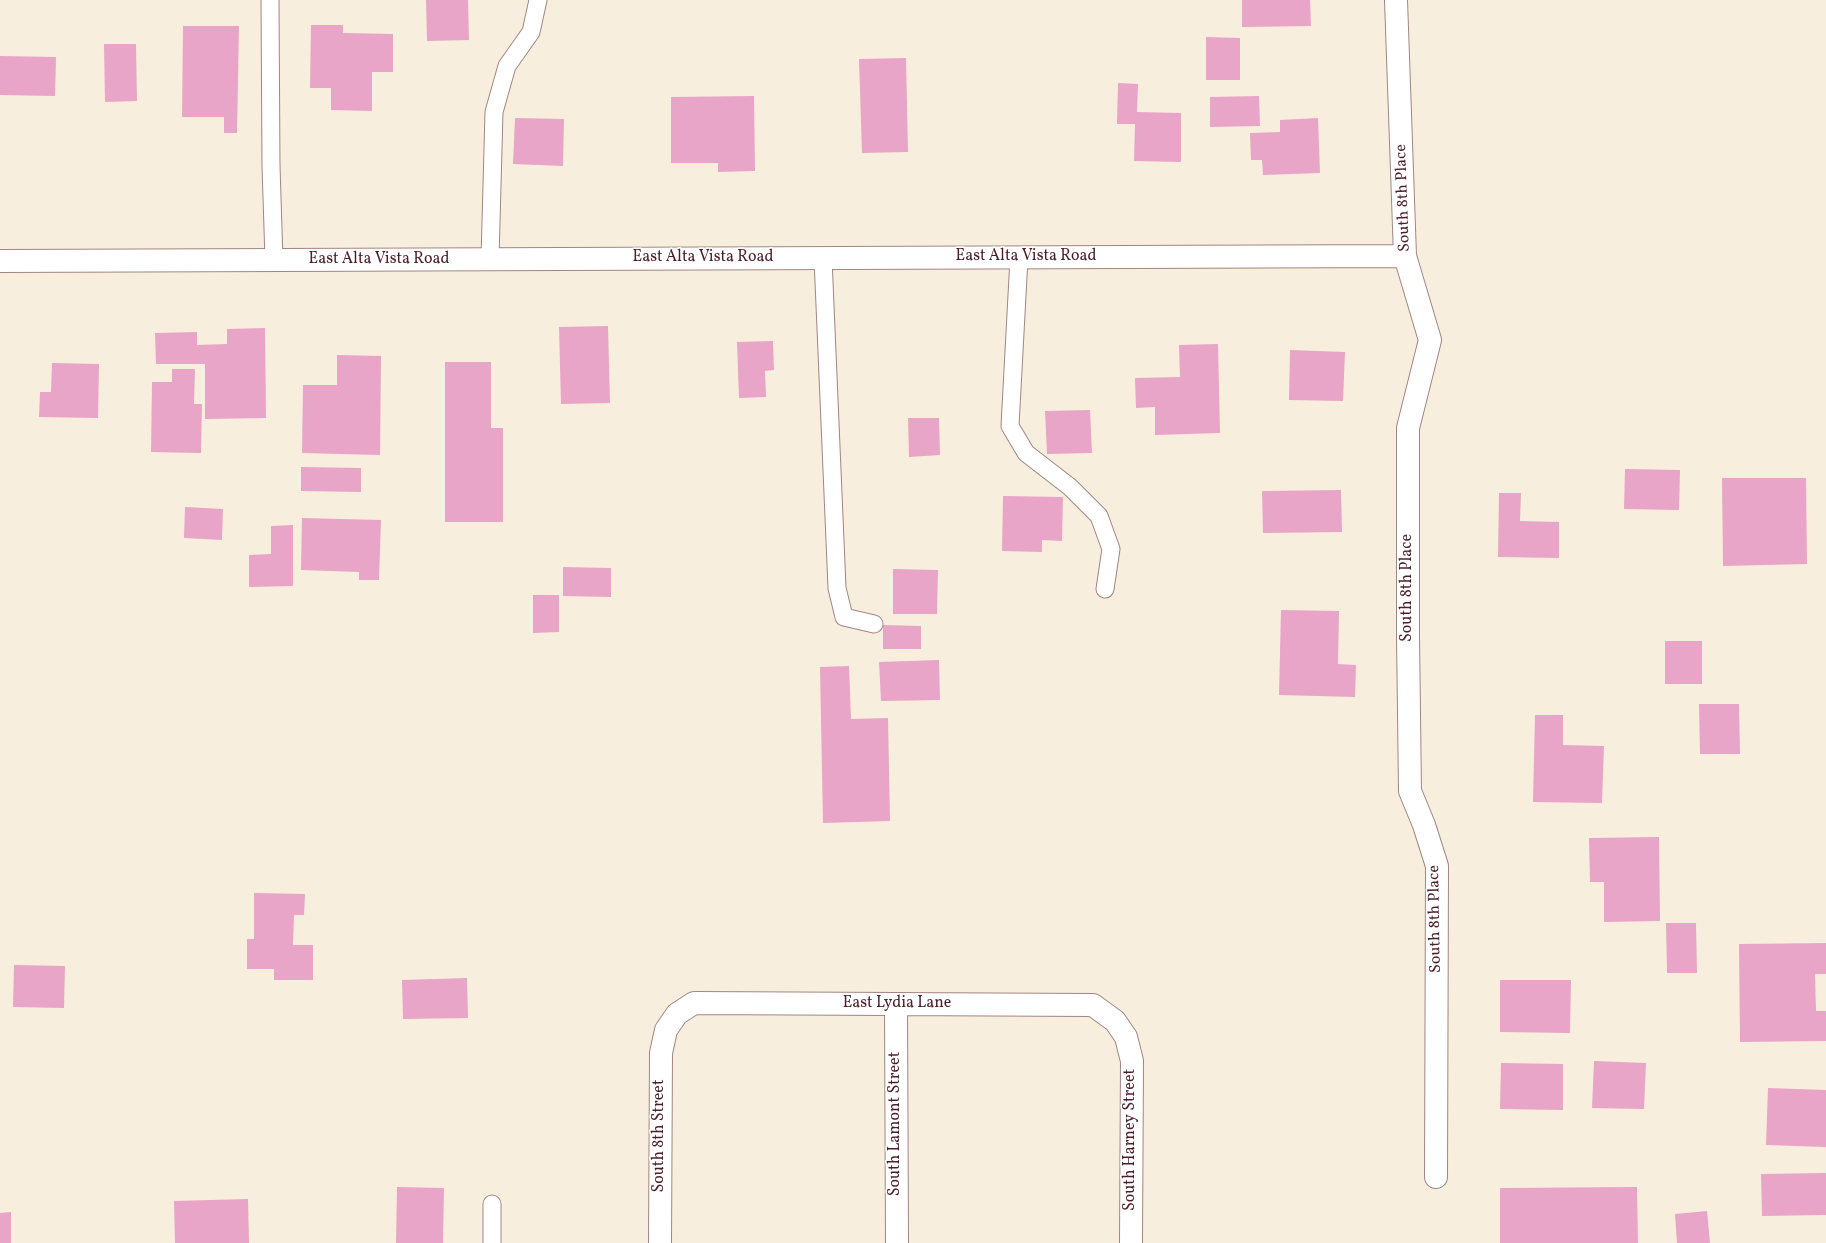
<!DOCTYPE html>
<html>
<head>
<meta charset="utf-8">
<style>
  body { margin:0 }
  canvas { display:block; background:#f7eedd }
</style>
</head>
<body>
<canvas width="1826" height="1243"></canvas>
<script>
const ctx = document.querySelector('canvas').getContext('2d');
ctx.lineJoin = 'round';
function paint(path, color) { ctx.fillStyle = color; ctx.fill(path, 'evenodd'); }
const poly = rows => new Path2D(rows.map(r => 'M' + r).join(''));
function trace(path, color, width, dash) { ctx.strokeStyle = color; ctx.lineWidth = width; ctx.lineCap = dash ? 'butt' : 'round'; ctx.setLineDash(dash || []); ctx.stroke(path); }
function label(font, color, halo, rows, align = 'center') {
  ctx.font = font + ' Vollkorn,serif'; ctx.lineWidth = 3; ctx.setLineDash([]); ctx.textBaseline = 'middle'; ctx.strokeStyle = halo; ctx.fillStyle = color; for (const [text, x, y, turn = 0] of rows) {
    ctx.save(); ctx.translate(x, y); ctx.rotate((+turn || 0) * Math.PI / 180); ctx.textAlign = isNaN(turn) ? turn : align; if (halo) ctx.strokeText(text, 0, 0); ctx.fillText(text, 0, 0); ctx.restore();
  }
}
const building = poly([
  [426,0,468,0,469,40,427,41],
  [1242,0,1310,0,1311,26,1242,27],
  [311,25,343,25,343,33,393,34,393,72,372,72,372,111,331,110,331,88,310,88],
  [183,26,239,26,237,133,224,133,224,117,182,117],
  [1206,37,1240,38,1240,80,1206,80],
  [104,44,136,44,137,101,105,102],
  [0,56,56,57,55,96,0,95],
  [906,58,908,152,862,153,859,59],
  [1118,83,1138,84,1137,112,1181,113,1181,162,1134,161,1135,124,1117,124],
  [754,96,755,171,718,172,718,163,671,163,671,97],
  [1259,96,1260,126,1210,127,1210,97],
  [515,118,564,119,563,166,513,164],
  [1318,118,1320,173,1263,175,1262,160,1251,160,1250,133,1280,132,1280,120],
  [608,326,610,403,561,404,559,327],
  [265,328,266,418,205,419,205,364,156,364,155,333,197,332,197,345,227,344,227,329],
  [773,341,774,370,765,371,766,397,739,398,737,342],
  [1218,344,1220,433,1155,435,1155,407,1136,408,1135,378,1180,377,1179,345],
  [1290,350,1345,352,1343,401,1289,400],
  [337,355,381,356,380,455,302,453,303,385,337,385],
  [445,362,491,362,491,428,503,428,503,522,445,522],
  [52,363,99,364,98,418,39,417,40,392,51,392],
  [172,369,195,369,194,404,202,404,201,453,151,452,152,382,172,382],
  [1090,410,1092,453,1047,454,1045,411],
  [908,418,939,418,940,455,909,457],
  [301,467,361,468,361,492,301,491],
  [1625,469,1680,470,1679,510,1624,509],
  [1722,478,1806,478,1807,564,1723,566],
  [1341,490,1342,532,1263,533,1262,491],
  [1499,493,1521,493,1520,521,1559,522,1559,558,1498,557],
  [1003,496,1063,497,1062,541,1042,540,1042,552,1002,551],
  [185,507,223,509,222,540,184,538],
  [302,518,381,520,379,580,359,580,359,572,301,570],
  [293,525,293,586,249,587,249,555,271,554,271,526],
  [563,567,611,568,611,597,563,596],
  [893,569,938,570,937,614,893,614],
  [533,595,559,595,559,632,533,633],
  [1281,610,1339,611,1338,664,1356,665,1355,697,1279,695],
  [883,625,921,626,921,649,883,649],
  [1665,641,1702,641,1702,684,1665,684],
  [939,660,940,700,881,701,879,662],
  [849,666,851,719,888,718,890,821,823,823,820,667],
  [1699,704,1739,704,1740,754,1700,754],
  [1535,715,1563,715,1563,745,1604,746,1602,803,1533,802],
  [1659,837,1660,921,1604,922,1604,882,1590,882,1589,838],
  [254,893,305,894,304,915,294,915,293,945,313,945,313,980,274,980,274,969,247,969,247,939,254,939],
  [1666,923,1696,923,1697,973,1667,973],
  [1826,943,1826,974,1815,974,1816,1011,1826,1011,1826,1041,1740,1042,1739,944],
  [14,965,65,966,64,1008,13,1007],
  [467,978,468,1018,403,1019,402,980],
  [1500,980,1571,980,1570,1033,1500,1032],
  [1594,1061,1646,1063,1644,1109,1592,1108],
  [1501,1063,1563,1064,1563,1110,1500,1109],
  [1768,1088,1826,1090,1826,1147,1766,1145],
  [1826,1173,1826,1215,1762,1216,1761,1174],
  [397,1187,444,1188,443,1243,396,1243],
  [1637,1187,1638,1243,1500,1243,1500,1188],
  [248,1199,249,1243,175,1243,174,1201],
  [1707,1211,1710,1243,1677,1243,1675,1214],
  [11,1212,11,1243,0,1243,0,1213]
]);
const lane = poly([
  [270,0,271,166,274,260],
  [823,258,837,588,844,617,874,624],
  [1019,258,1010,426,1026,453,1070,487,1099,516,1111,549,1105,589],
  [490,259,494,112,507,66,531,32,538,0],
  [492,1204,492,1243]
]);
const street = poly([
  [1396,0,1405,256,1430,340,1408,428,1408,636,1410,791,1424,825,1437,866,1436,1177],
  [0,261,1405,256],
  [896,1004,897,1243],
  [660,1243,661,1053,666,1030,677,1014,694,1003,1093,1005,1115,1021,1126,1037,1132,1061,1131,1243]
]);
const streetNames = [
  ["South 8th Place",1404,198,-92],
  ["East Alta Vista Road",1026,257],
  ["East Alta Vista Road",703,258],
  ["East Alta Vista Road",379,260],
  ["South 8th Place",1408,588,-90],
  ["South 8th Place",1436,919,-91],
  ["East Lydia Lane",897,1004],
  ["South Lamont Street",896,1124,-90],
  ["South 8th Street",660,1136,-90],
  ["South Harney Street",1131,1140,-90]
];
paint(building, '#e9a5c7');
trace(lane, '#a08684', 19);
trace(street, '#a08684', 24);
trace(lane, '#fff', 17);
trace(street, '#fff', 22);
label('16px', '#4a1f2b', '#fff', streetNames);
</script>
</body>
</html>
